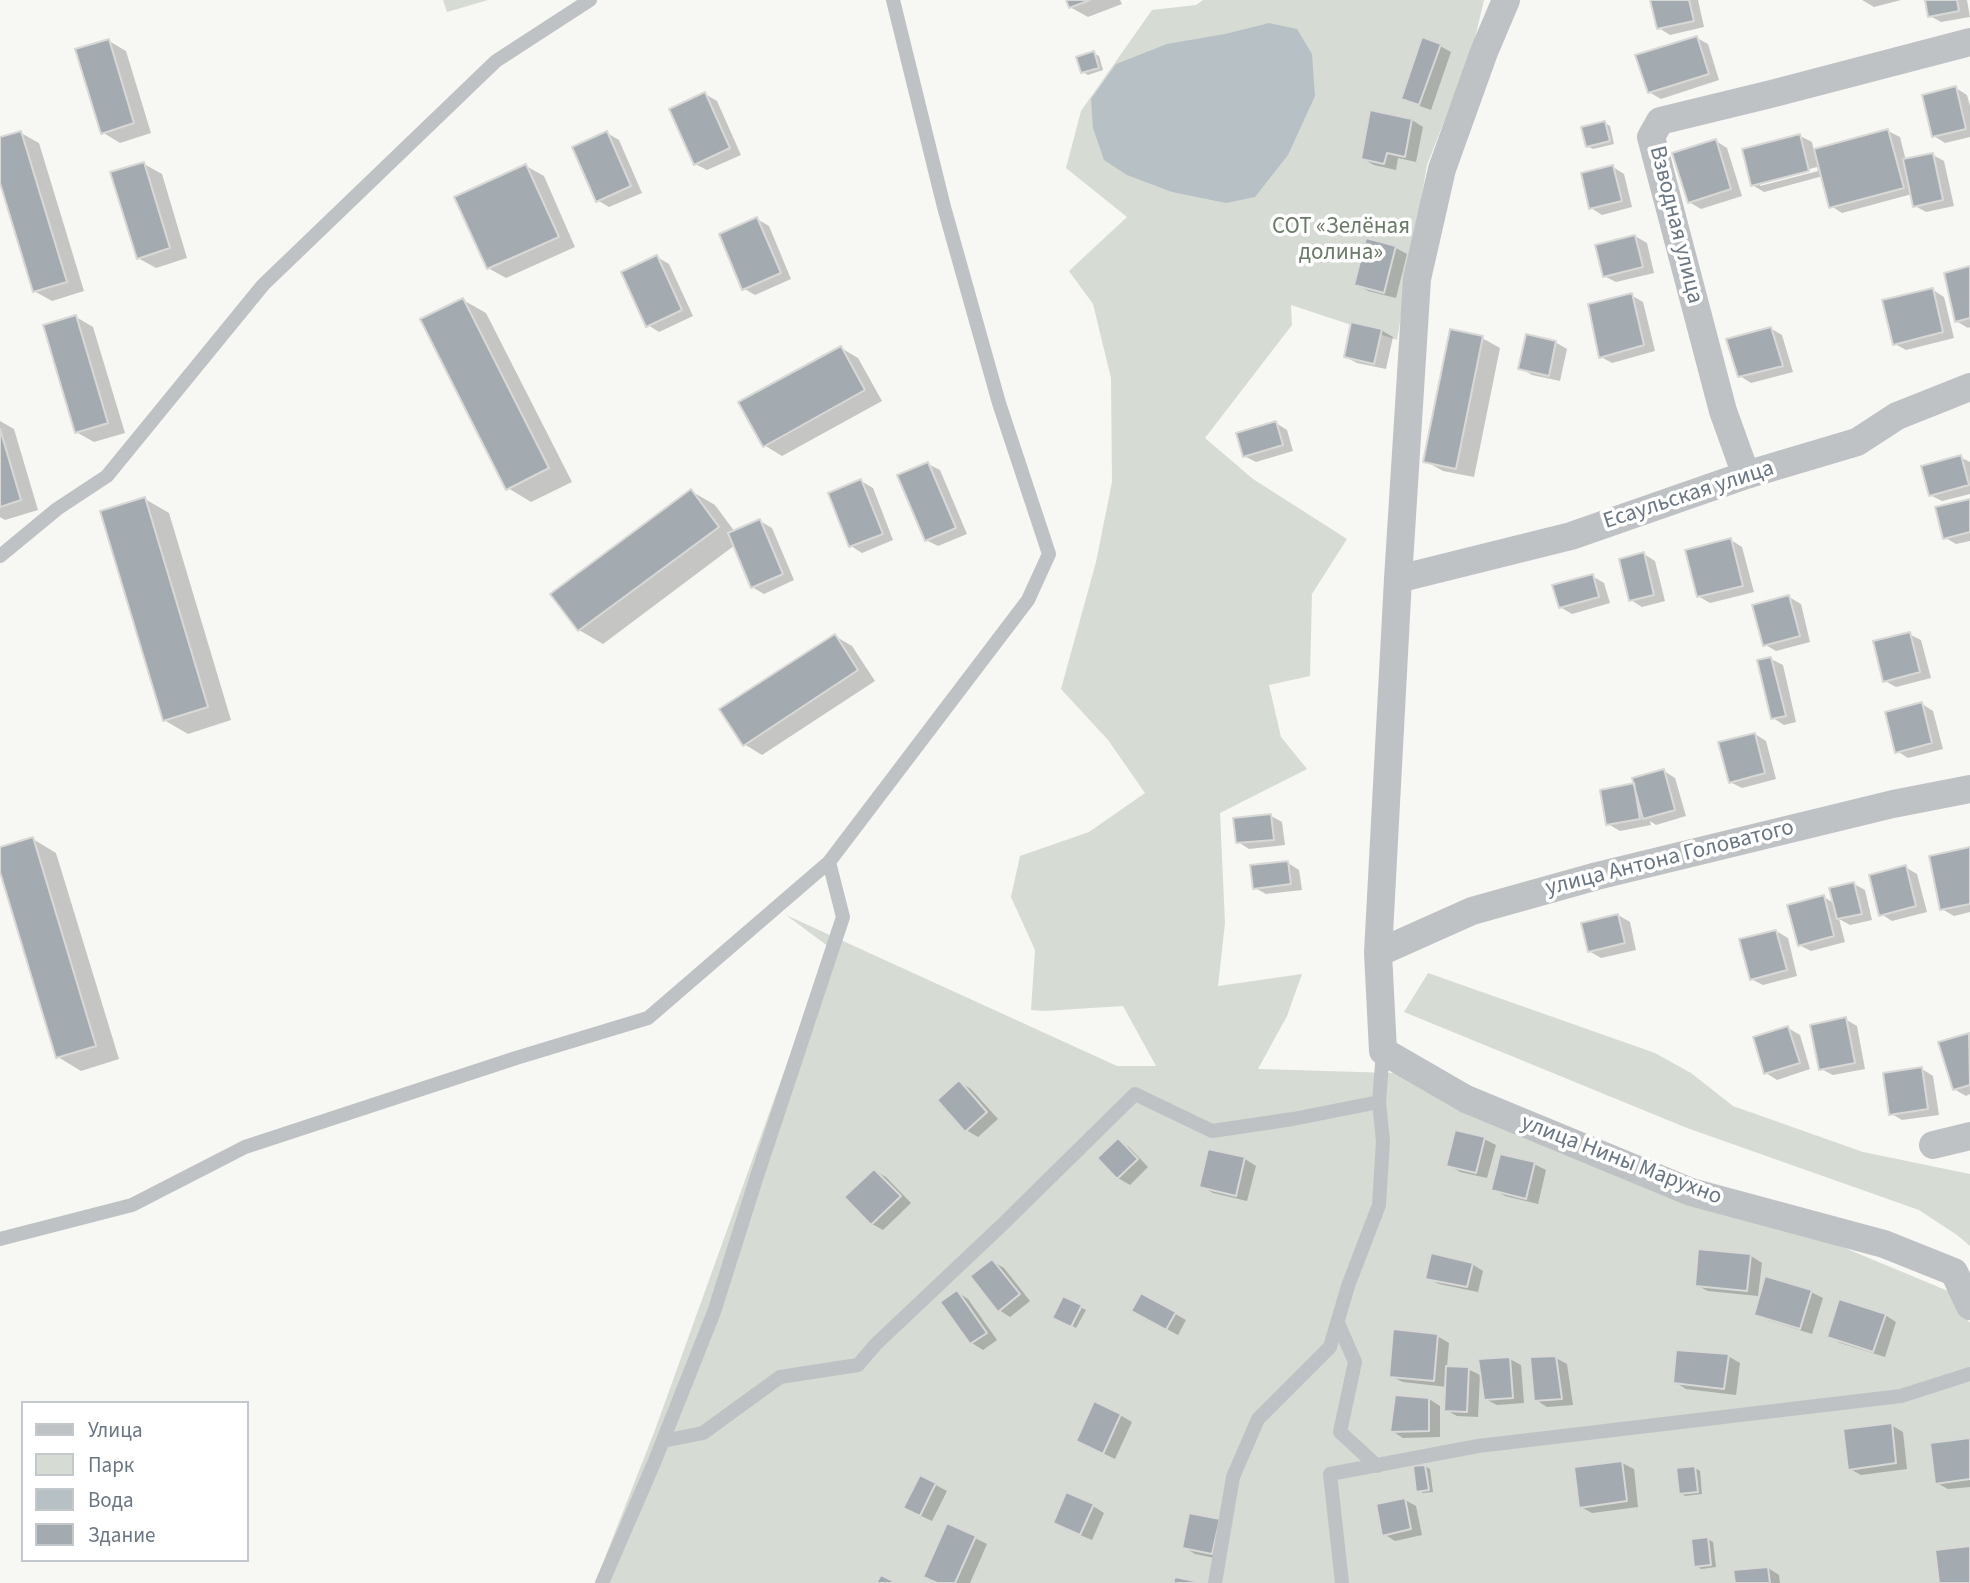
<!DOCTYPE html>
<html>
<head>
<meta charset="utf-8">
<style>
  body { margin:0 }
  #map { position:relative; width:1970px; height:1583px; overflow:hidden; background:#f7f7f4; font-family:"Source Sans 3",sans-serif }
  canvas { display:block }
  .legend { position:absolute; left:21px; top:1401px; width:228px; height:161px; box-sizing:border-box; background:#fff; border:2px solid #c3c8cd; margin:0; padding:9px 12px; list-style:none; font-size:21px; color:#6a7681 }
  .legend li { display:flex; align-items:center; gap:14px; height:35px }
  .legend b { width:35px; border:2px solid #c3c8cd }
</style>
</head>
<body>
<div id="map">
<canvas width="1970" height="1583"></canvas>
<ul class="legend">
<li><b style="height:9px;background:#bfc2c5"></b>Улица</li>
<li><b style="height:19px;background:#d6dbd4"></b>Парк</li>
<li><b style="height:19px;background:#b7c0c5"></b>Вода</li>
<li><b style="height:19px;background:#a4abb0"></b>Здание</li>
</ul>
</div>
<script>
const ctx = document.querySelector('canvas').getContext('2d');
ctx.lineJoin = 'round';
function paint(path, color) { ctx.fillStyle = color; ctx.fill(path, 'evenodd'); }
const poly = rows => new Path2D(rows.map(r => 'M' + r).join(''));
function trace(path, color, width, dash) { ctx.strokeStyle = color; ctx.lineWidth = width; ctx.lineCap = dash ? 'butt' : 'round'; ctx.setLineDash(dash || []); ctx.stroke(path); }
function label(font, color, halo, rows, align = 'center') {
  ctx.font = font + ' "Source Sans 3",sans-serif'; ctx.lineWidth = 7; ctx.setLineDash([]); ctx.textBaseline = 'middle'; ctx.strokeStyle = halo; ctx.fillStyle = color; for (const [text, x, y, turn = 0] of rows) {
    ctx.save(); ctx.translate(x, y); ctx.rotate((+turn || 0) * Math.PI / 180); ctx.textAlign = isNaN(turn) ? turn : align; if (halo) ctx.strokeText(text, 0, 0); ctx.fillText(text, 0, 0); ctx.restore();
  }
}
const green = poly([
  [443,0,488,0,447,12],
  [1203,0,1484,0,1473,47,1427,165,1397,340,1291,305,1292,325,1205,438,1253,479,1347,539,1312,594,1310,676,1269,685,1281,737,1307,769,1220,813,1225,923,1218,986,1302,974,1287,1016,1258,1069,1427,1074,1948,1291,1970,1323,1970,1583,595,1583,655,1430,829,947,786,915,1117,1066,1156,1066,1123,1006,1044,1011,1031,1010,1035,950,1011,897,1020,856,1089,832,1145,793,1108,740,1061,689,1096,562,1112,482,1111,378,1093,304,1069,271,1127,217,1066,168,1081,111,1152,10,1196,5],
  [1428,973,1655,1053,1691,1073,1733,1106,1863,1152,1970,1174,1970,1246,1957,1235,1919,1210,1687,1128,1404,1012]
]);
const water = poly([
  [1269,23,1297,29,1312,54,1315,96,1288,155,1255,197,1226,203,1172,192,1127,175,1104,160,1093,128,1091,99,1116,64,1167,44,1225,34]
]);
const shadow = poly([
  [1068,0,1120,0,1122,4,1088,17,1070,7],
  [1652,0,1698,0,1704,27,1670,35,1659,28],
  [1862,0,1901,0,1874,7],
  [1927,0,1967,0,1970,17,1941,22,1930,16],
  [1697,38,1708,44,1719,80,1661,99,1649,92],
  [109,41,126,51,151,133,120,143,102,132],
  [1440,46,1451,52,1431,110,1414,104,1403,98],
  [1093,53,1099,56,1103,70,1088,75,1083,72],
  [1956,88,1967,95,1970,106,1970,137,1945,143,1934,136],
  [705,94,717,101,741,155,707,170,695,164],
  [1412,120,1423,127,1416,162,1398,158,1396,170,1374,165,1363,159],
  [1605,123,1610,126,1614,144,1593,149,1587,146],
  [1888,131,1900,137,1906,161,1933,155,1944,161,1954,206,1926,212,1915,206,1912,194,1842,213,1831,206,1823,176,1764,192,1752,185,1800,136,1812,142,1814,151],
  [1817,167,1818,171,1760,186,1760,182],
  [21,133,39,143,84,291,52,301,34,291,0,177,0,139],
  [607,133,619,140,642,193,609,207,597,200],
  [1716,141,1727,148,1742,196,1701,209,1689,202],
  [144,164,162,174,187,258,156,268,138,258],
  [526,166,544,176,575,247,506,278,488,268],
  [1613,167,1624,174,1632,207,1602,215,1591,208],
  [757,219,769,226,791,279,755,295,743,288],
  [1635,236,1647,243,1654,273,1616,282,1604,276],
  [1368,241,1396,248,1407,254,1396,298,1368,291,1356,284],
  [657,257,669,264,693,316,659,332,648,325],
  [1970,267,1970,327,1968,328,1956,321],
  [1933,290,1944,297,1954,338,1906,350,1895,344],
  [1631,295,1643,302,1655,351,1612,363,1601,357],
  [463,300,486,313,572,482,531,502,508,488],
  [76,317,93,327,125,433,94,442,76,432],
  [1770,328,1782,335,1793,372,1751,383,1740,376],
  [1381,330,1393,337,1386,369,1357,363,1346,357],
  [1482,338,1500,348,1474,477,1443,471,1425,461],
  [1555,342,1567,349,1560,381,1532,375,1520,368],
  [841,348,858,358,882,401,782,456,764,445],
  [0,421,14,429,38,510,5,520,0,517],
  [1276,423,1287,430,1293,451,1256,462,1244,456],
  [1960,457,1970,462,1970,494,1942,501,1930,495],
  [928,464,940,470,967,534,938,546,926,540],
  [861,481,873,488,893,540,862,553,851,546],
  [691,491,715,505,735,532,760,521,772,528,794,580,764,594,752,587,735,545,603,644,579,630],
  [145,499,169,513,231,720,188,734,164,720],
  [1970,500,1970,541,1956,544,1944,537],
  [1731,540,1742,547,1754,592,1710,603,1698,596],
  [1644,554,1655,561,1665,601,1642,607,1631,600],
  [1592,576,1604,583,1610,603,1572,614,1560,607],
  [1789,597,1801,604,1810,642,1776,651,1764,644],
  [1909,634,1921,640,1931,678,1896,687,1885,681],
  [835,636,852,646,875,681,762,755,744,744],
  [1771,659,1783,665,1796,722,1784,725,1773,718],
  [1922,704,1933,711,1943,749,1908,758,1897,751],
  [1755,734,1766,741,1776,779,1742,788,1730,782],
  [1664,771,1675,778,1686,816,1656,825,1650,821,1651,825,1620,831,1608,824,1635,785],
  [1271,816,1282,822,1285,845,1249,849,1238,842],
  [33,839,56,853,119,1059,81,1071,58,1057,0,866,0,849],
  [1970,849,1970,912,1954,916,1942,909],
  [1288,863,1299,870,1302,890,1266,894,1255,888],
  [1905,867,1917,874,1927,912,1892,921,1881,914],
  [1854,884,1865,890,1872,920,1850,925,1839,919,1845,942,1811,951,1799,945,1824,897,1835,904],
  [1618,915,1630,922,1636,950,1601,958,1589,951],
  [1776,931,1788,938,1797,976,1763,985,1751,979],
  [1845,1019,1857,1026,1865,1069,1833,1075,1821,1069],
  [1788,1028,1800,1035,1810,1069,1777,1080,1766,1073],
  [1969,1034,1970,1094,1966,1096,1954,1089],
  [1922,1069,1933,1076,1939,1115,1902,1120,1890,1113],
  [959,1082,971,1089,998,1119,978,1137,966,1130],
  [1484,1139,1496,1145,1487,1178,1460,1172,1448,1165],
  [1118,1140,1129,1147,1148,1167,1130,1185,1118,1178,1099,1158],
  [1245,1159,1256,1166,1247,1201,1213,1193,1201,1186],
  [1534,1164,1546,1170,1538,1204,1505,1196,1493,1189],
  [875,1171,886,1177,911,1203,883,1230,872,1224],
  [1751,1256,1762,1263,1758,1296,1708,1291,1696,1285],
  [992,1261,1004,1268,1030,1301,1010,1317,999,1310],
  [1472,1264,1483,1271,1478,1292,1439,1284,1427,1278],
  [957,1292,968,1299,997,1340,983,1350,972,1343,943,1302],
  [1811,1292,1823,1298,1812,1334,1767,1320,1756,1314],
  [1142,1295,1186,1320,1178,1335,1133,1311],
  [1064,1298,1086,1310,1076,1328,1055,1317],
  [1885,1315,1896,1322,1885,1357,1840,1343,1829,1336],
  [1437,1336,1449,1343,1447,1367,1468,1369,1480,1375,1478,1417,1457,1416,1446,1410,1447,1387,1403,1382,1391,1376],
  [1728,1356,1740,1363,1736,1395,1686,1389,1675,1382],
  [1556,1358,1567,1364,1573,1405,1547,1407,1536,1400],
  [1510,1359,1521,1365,1524,1403,1497,1405,1485,1399],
  [1429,1399,1440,1406,1440,1437,1403,1438,1392,1431],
  [1120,1415,1132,1422,1115,1459,1090,1447],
  [1891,1425,1903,1432,1907,1469,1861,1475,1850,1469],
  [1970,1440,1970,1487,1948,1489,1937,1483],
  [1622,1463,1634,1469,1638,1507,1592,1513,1581,1507],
  [1425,1466,1430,1469,1433,1492,1423,1493,1418,1490],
  [1695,1468,1700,1471,1702,1494,1685,1496,1680,1493],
  [921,1477,947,1491,932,1521,917,1514],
  [1405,1500,1416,1506,1422,1535,1395,1541,1384,1534],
  [1093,1506,1104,1513,1092,1540,1066,1529],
  [1219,1521,1224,1560,1195,1554,1184,1547],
  [948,1525,987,1544,970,1583,938,1583],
  [1708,1539,1713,1542,1716,1567,1701,1569,1696,1566],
  [1768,1568,1779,1575,1780,1583,1737,1583]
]);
const building = poly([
  [1066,0,1090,0,1069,8,1066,0],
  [1650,0,1689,0,1694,21,1657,29,1650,0],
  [1925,0,1957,0,1959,11,1928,17,1925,0],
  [1697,36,1709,74,1648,93,1635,55,1697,36],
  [1422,37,1441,44,1419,105,1401,99,1422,37],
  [109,39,134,123,101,134,75,49,109,39],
  [1094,51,1099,68,1081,73,1076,57,1094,51],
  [1956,86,1966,129,1932,137,1922,95,1956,86],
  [705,92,730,148,694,165,669,109,705,92],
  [1370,110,1412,119,1405,157,1387,153,1384,164,1361,159,1370,110],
  [1605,121,1610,141,1586,147,1581,127,1605,121],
  [1888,129,1904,188,1829,208,1814,149,1888,129],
  [21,131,67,282,33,292,0,183,0,137,21,131],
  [607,131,631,186,596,202,572,147,607,131],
  [1800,134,1809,171,1751,186,1742,149,1800,134],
  [1716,139,1731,189,1688,203,1672,153,1716,139],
  [1933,153,1943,200,1913,207,1903,159,1933,153],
  [144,162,170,248,137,259,110,172,144,162],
  [526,164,559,237,487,269,454,197,526,164],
  [1613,165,1622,201,1589,209,1581,173,1613,165],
  [757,217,781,273,742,290,719,234,757,217],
  [1635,235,1643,267,1603,277,1595,245,1635,235],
  [1366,238,1396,246,1384,293,1354,285,1366,238],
  [657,255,682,310,646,327,621,272,657,255],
  [1970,266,1970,318,1955,322,1944,273,1970,266],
  [1933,288,1943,332,1893,345,1882,300,1933,288],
  [1632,293,1644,345,1599,358,1588,304,1632,293],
  [463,298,549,468,506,490,420,319,463,298],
  [76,315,108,423,75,433,43,325,76,315],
  [1351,322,1382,329,1374,364,1344,357,1351,322],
  [1771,327,1783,366,1738,377,1726,339,1771,327],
  [1450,329,1483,336,1456,469,1423,462,1450,329],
  [1526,334,1556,341,1549,376,1518,369,1526,334],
  [841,346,865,390,763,447,738,402,841,346],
  [1276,421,1283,445,1243,457,1236,433,1276,421],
  [0,429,21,500,0,507,0,429],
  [1961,455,1969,485,1929,496,1921,466,1961,455],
  [928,462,956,528,925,541,897,475,928,462],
  [861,479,883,534,849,547,828,493,861,479],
  [691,489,719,527,578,631,550,594,691,489],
  [145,497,208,707,163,721,100,511,145,497],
  [1970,499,1970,532,1943,539,1935,507,1970,499],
  [760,519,783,574,751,588,728,533,760,519],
  [1731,538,1743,586,1697,597,1685,550,1731,538],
  [1644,552,1654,595,1629,601,1619,559,1644,552],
  [1593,574,1599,597,1559,608,1552,585,1593,574],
  [1789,595,1800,636,1763,646,1752,605,1789,595],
  [1910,632,1920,672,1883,682,1873,641,1910,632],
  [835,634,858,670,743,746,719,709,835,634],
  [1771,657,1786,716,1771,719,1757,660,1771,657],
  [1922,702,1932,743,1895,753,1885,712,1922,702],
  [1755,733,1765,773,1729,783,1718,742,1755,733],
  [1664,769,1675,810,1643,819,1632,778,1664,769],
  [1634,783,1640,819,1606,825,1600,790,1634,783],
  [1271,814,1274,840,1236,843,1233,818,1271,814],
  [33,837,96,1046,56,1058,0,872,0,847,33,837],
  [1970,847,1970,904,1940,910,1929,856,1970,847],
  [1288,861,1291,884,1253,889,1250,865,1288,861],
  [1906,865,1916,906,1879,916,1869,875,1906,865],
  [1854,882,1862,914,1837,919,1829,888,1854,882],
  [1824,895,1834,936,1798,946,1787,905,1824,895],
  [1618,914,1625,943,1588,952,1581,923,1618,914],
  [1776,930,1787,970,1750,980,1739,939,1776,930],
  [1846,1017,1855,1063,1819,1070,1810,1025,1846,1017],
  [1788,1026,1800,1063,1764,1074,1753,1037,1788,1026],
  [1969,1033,1970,1085,1953,1090,1938,1042,1969,1033],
  [1922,1067,1928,1109,1889,1115,1883,1073,1922,1067],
  [959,1080,987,1112,965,1132,937,1100,959,1080],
  [1455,1130,1485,1137,1476,1173,1446,1166,1455,1130],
  [1118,1138,1138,1159,1117,1179,1097,1158,1118,1138],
  [1208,1149,1245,1157,1236,1196,1199,1187,1208,1149],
  [1500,1154,1535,1162,1526,1199,1491,1190,1500,1154],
  [874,1169,901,1196,871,1225,844,1197,874,1169],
  [1698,1249,1751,1254,1747,1291,1695,1286,1698,1249],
  [1431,1253,1473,1263,1467,1287,1425,1279,1431,1253],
  [992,1259,1020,1294,998,1312,970,1276,992,1259],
  [1765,1276,1812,1290,1800,1329,1754,1315,1765,1276],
  [957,1290,987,1333,970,1344,940,1302,957,1290],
  [1141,1293,1176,1312,1166,1330,1131,1311,1141,1293],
  [1063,1296,1082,1305,1071,1327,1052,1318,1063,1296],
  [1839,1299,1886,1314,1873,1352,1827,1337,1839,1299],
  [1393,1329,1438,1334,1434,1381,1389,1377,1393,1329],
  [1676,1350,1729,1354,1724,1389,1673,1383,1676,1350],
  [1556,1356,1562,1399,1534,1401,1530,1357,1556,1356],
  [1510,1357,1513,1398,1484,1400,1478,1359,1510,1357],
  [1446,1366,1469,1367,1467,1412,1444,1411,1446,1366],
  [1395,1395,1429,1398,1429,1431,1390,1432,1395,1395],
  [1094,1401,1121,1414,1103,1454,1076,1441,1094,1401],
  [1892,1423,1896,1463,1848,1470,1843,1429,1892,1423],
  [1970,1438,1970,1479,1935,1484,1930,1443,1970,1438],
  [1622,1461,1627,1501,1579,1508,1574,1467,1622,1461],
  [1425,1465,1429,1490,1416,1492,1413,1466,1425,1465],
  [1695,1466,1698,1492,1679,1494,1676,1468,1695,1466],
  [920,1475,936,1483,920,1516,903,1508,920,1475],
  [1066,1492,1094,1504,1080,1535,1053,1523,1066,1492],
  [1405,1498,1411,1529,1382,1536,1376,1504,1405,1498],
  [1189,1513,1220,1519,1212,1554,1182,1548,1189,1513],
  [947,1523,976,1536,955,1583,937,1583,923,1577,947,1523],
  [1708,1537,1711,1565,1694,1567,1691,1539,1708,1537],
  [1970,1546,1970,1583,1939,1583,1935,1550,1970,1546],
  [1768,1567,1770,1583,1735,1583,1733,1570,1768,1567],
  [881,1575,897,1583,876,1583,881,1575],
  [1175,1577,1204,1583,1173,1583,1175,1577]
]);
const service = poly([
  [0,556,57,509,107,476,263,285,496,61,590,0],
  [0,1239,132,1205,245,1147,516,1058,648,1018,829,862,1028,600,1049,554,999,403,944,207,893,0],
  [1338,1323,1355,1362,1340,1432,1377,1466],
  [663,1441,703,1433,780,1377,858,1365,876,1344,1003,1224,1135,1094,1212,1131,1293,1119,1379,1102],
  [602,1583,654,1463,714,1312,757,1176,843,917,829,862],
  [1215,1583,1233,1477,1258,1419,1330,1347,1348,1286,1379,1205,1383,1141,1379,1102,1383,1051],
  [1342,1583,1330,1474,1478,1446,1901,1396,1970,1374]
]);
const minor = poly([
  [1506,0,1484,52,1442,169,1417,279,1398,579,1378,953,1383,1051,1466,1099,1691,1192,1884,1244,1954,1272,1970,1306],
  [1746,475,1723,411,1651,137,1660,121,1771,94,1970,42],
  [1398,579,1571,536,1746,475,1857,442,1897,416,1970,387],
  [1378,953,1472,911,1597,876,1893,804,1970,789],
  [1933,1145,1970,1136]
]);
const streetNames = [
  ["Взводная улица",1675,225,76],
  ["Есаульская улица",1689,496,-18],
  ["улица Антона Головатого",1670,859,-14],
  ["улица Нины Марухно",1621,1161,21]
];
const parkNames = [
  ["СОТ «Зелёная",1341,228],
  ["долина»",1341,254]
];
paint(green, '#d6dbd4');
paint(water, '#b7c0c5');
paint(shadow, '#0003');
paint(building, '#a4abb0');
trace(building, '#d8d8d7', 2);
trace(service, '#bfc2c5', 14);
trace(minor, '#bfc2c5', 28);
label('23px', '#6a7681', '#fff', streetNames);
label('23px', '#6b7968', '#fff', parkNames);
</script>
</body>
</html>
